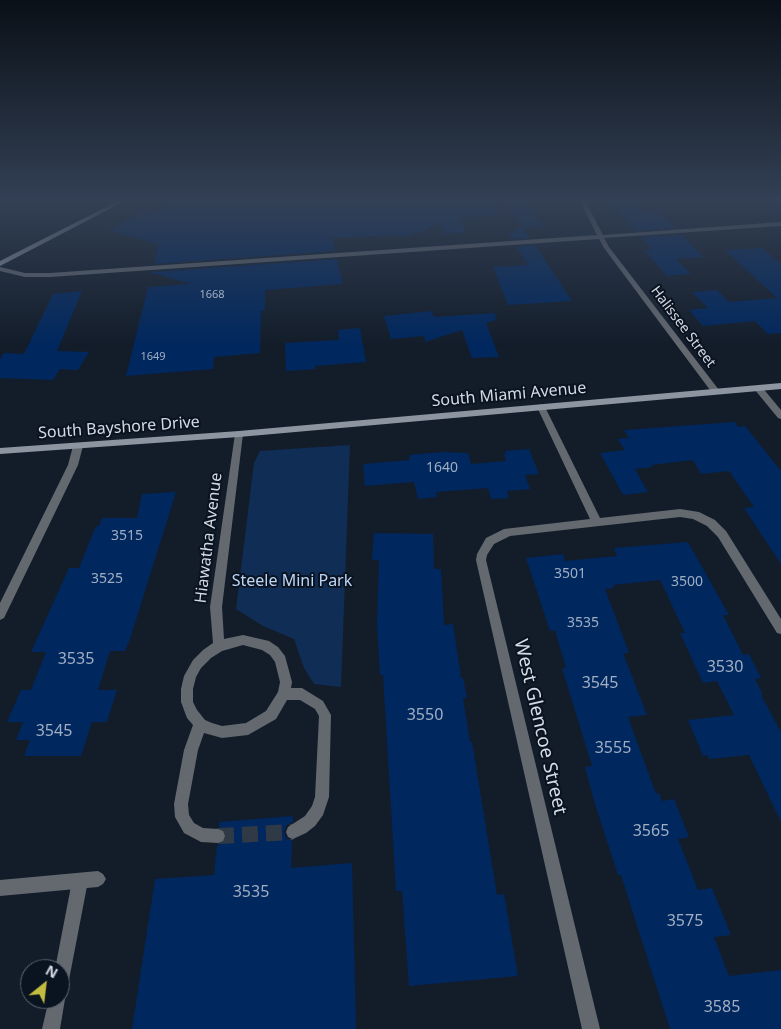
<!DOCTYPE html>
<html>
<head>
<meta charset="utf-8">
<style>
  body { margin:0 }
  #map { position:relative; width:781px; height:1029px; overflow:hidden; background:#131d2a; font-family:"Noto Sans",sans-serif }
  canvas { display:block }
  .north { position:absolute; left:20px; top:959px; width:50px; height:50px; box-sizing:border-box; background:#0a1320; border:1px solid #5b636f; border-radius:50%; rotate:29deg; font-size:14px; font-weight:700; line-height:20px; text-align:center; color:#d5dbe5 }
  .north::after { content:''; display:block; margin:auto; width:18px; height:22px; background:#c2bd3f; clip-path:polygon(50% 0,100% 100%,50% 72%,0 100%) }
</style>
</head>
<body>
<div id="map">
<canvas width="781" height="1029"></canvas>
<div class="north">N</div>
</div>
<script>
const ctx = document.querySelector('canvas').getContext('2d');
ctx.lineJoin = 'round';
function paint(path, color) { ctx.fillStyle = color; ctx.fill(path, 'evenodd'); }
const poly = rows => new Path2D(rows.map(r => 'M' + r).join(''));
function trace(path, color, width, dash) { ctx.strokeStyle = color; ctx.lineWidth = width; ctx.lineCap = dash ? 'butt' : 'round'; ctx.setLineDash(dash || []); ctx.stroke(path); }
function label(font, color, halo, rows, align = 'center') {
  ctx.font = font + ' "Noto Sans",sans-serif'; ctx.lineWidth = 4; ctx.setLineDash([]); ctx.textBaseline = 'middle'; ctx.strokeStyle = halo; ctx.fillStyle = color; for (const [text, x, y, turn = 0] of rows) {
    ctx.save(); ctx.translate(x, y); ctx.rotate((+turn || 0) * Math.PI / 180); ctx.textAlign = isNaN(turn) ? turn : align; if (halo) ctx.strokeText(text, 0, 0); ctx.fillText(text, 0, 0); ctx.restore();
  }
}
const green = poly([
  [350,445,341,687,314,684,304,668,294,639,263,626,236,609,254,463,260,451]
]);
const building = poly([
  [168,202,497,202,498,216,459,218,466,232,444,234,439,223,420,233,416,232,406,237,399,235,332,238,335,251,154,264,159,242,158,244,109,230,149,208,159,211],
  [505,202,526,202,543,226,523,228],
  [610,202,634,202,644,212,658,211,675,228,635,231],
  [522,226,530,238,512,239,509,234],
  [681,235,704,257,676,259,691,274,667,276,644,250,652,249,641,237],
  [535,245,572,301,508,305,493,267,528,265,517,247],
  [762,248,781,264,781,333,768,334,755,321,703,326,689,310,708,308,692,292,717,290,729,302,777,298,725,250],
  [337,259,343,284,265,290,265,310,261,311,260,353,214,357,213,369,126,376,148,287,191,284,152,273,152,272],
  [82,291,57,351,89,352,78,370,60,369,53,380,0,378,0,359,4,353,24,354,53,294],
  [432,311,434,317,495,313,496,320,486,323,499,357,472,358,462,330,425,342,424,336,391,339,384,316],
  [360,328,366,362,315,366,315,369,286,371,285,343,339,340,338,330],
  [735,422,738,427,745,426,781,471,781,564,744,508,754,507,729,471,701,474,693,460,651,465,653,467,635,469,648,492,623,495,600,453,625,450,617,439,629,438,624,430],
  [529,449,539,474,525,475,530,489,507,491,509,498,491,499,488,488,436,492,437,497,418,499,414,482,365,486,363,464,410,460,409,455,442,452,468,453,471,464,506,461,504,454,506,454,505,451],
  [176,492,130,639,125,651,110,651,98,690,117,690,107,722,92,722,81,756,24,756,30,740,16,740,23,722,7,722,21,690,31,690,46,652,31,652,69,568,79,568,96,526,99,526,102,518,137,518,142,494],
  [374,533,433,534,434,569,441,569,444,625,453,624,461,678,463,678,467,698,463,698,470,742,472,742,497,895,504,894,518,976,409,986,402,891,396,891,383,675,380,675,377,624,379,560,372,560],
  [688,542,729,615,723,615,743,655,749,654,761,678,755,679,763,695,761,695,781,732,781,822,749,755,709,759,707,755,703,756,688,720,734,715,717,681,703,683,680,633,685,633,660,580,613,585,614,588,605,589,629,653,623,653,647,715,628,717,656,794,659,793,662,801,674,799,689,837,678,839,698,890,712,888,731,935,714,937,729,976,781,970,781,1029,670,1029,621,875,618,875,595,804,585,767,592,766,562,668,566,668,555,630,550,631,526,558,563,554,565,561,617,556,614,548],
  [293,816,293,822,287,825,284,831,286,838,292,841,291,868,352,863,356,1029,132,1029,155,879,214,875,217,845,224,843,227,837,225,830,219,827,219,822]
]);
const streetTunnel = poly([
  [218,836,293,832]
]);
const lane = poly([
  [758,385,761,386,781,410,781,419,778,418,755,390,754,388,758,385],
  [80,873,85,876,88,881,68,985,66,991,62,993,65,999,60,1029,42,1029,49,999,60,999,60,969,55,969,72,881,75,876,80,873]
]);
const street = poly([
  [580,202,586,202,603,235,781,222,781,226,604,238,609,247,719,390,719,394,713,394,604,248,599,239,50,277,25,277,0,271,0,267,25,273,50,273,597,235,580,202],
  [541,404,545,407,600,518,680,509,699,512,715,520,726,531,781,619,781,634,777,633,718,537,707,526,693,519,680,517,510,536,494,544,487,555,486,560,600,1029,582,1029,476,560,477,554,486,538,504,529,590,519,537,407,541,404],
  [239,431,243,434,222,607,224,639,243,635,269,641,278,647,285,656,292,682,291,688,302,688,323,701,331,715,329,797,323,815,315,826,306,833,293,839,288,837,286,832,288,827,305,816,312,806,315,797,319,716,315,709,300,700,287,700,276,719,248,735,222,738,204,733,198,750,188,804,189,815,194,823,203,828,218,829,223,831,225,836,223,841,218,843,201,842,184,833,175,817,174,804,184,750,193,725,187,718,181,702,181,689,184,676,193,660,203,650,213,643,210,607,235,434,239,431],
  [243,645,262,650,270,655,275,662,280,682,278,692,266,711,246,723,222,726,212,723,205,720,197,710,193,702,193,689,196,677,201,668,211,658,222,651,243,645],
  [78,443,83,446,78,465,4,618,0,620,0,603,68,465,73,446,78,443],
  [98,871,103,874,106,879,103,884,98,887,0,896,0,880,98,871]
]);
const secondary = poly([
  [116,202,123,202,0,266,0,261,116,202],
  [781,383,781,389,239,437,0,454,0,448,239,431,781,383]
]);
const farNumbernames = [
  ["1668",212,295],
  ["1649",153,357]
];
const farStreetnames = [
  ["Halissee Street",683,327,53]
];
const numberNames = [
  ["1640",442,468],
  ["3515",127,536],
  ["3501",570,574],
  ["3525",107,579],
  ["3500",687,582],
  ["3535",583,623]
];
const streetNames = [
  ["South Miami Avenue",509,395,-5],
  ["South Bayshore Drive",119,428,-4],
  ["Hiawatha Avenue",209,538,-83]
];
const parkNames = [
  ["Steele Mini Park",292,581]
];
const nearNumbernames = [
  ["3535",76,659],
  ["3530",725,667],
  ["3545",600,683],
  ["3550",425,715],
  ["3545",54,731],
  ["3555",613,748],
  ["3565",651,831],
  ["3535",251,892],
  ["3575",685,921],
  ["3585",722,1007]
];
const nearStreetnames = [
  ["West Glencoe Street",540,727,77]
];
paint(green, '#102d55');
paint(building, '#00275e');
trace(streetTunnel, '#303a46', 16, [16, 8]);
paint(lane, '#646970');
paint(street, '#646970');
paint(secondary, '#8d95a1');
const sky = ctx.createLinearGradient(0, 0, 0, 346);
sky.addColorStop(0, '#0a1017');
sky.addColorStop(0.58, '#334055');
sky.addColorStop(1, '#33405500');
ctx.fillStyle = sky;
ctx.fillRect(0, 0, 781, 346);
label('11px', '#a0aec3', null, farNumbernames);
label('14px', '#d5dbe5', '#0a1320', farStreetnames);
label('14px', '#a0aec3', null, numberNames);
label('16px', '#d5dbe5', '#0a1320', streetNames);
label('16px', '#bdd6f8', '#0a1320', parkNames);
label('16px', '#a0aec3', null, nearNumbernames);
label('19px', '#d5dbe5', '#0a1320', nearStreetnames);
</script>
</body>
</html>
